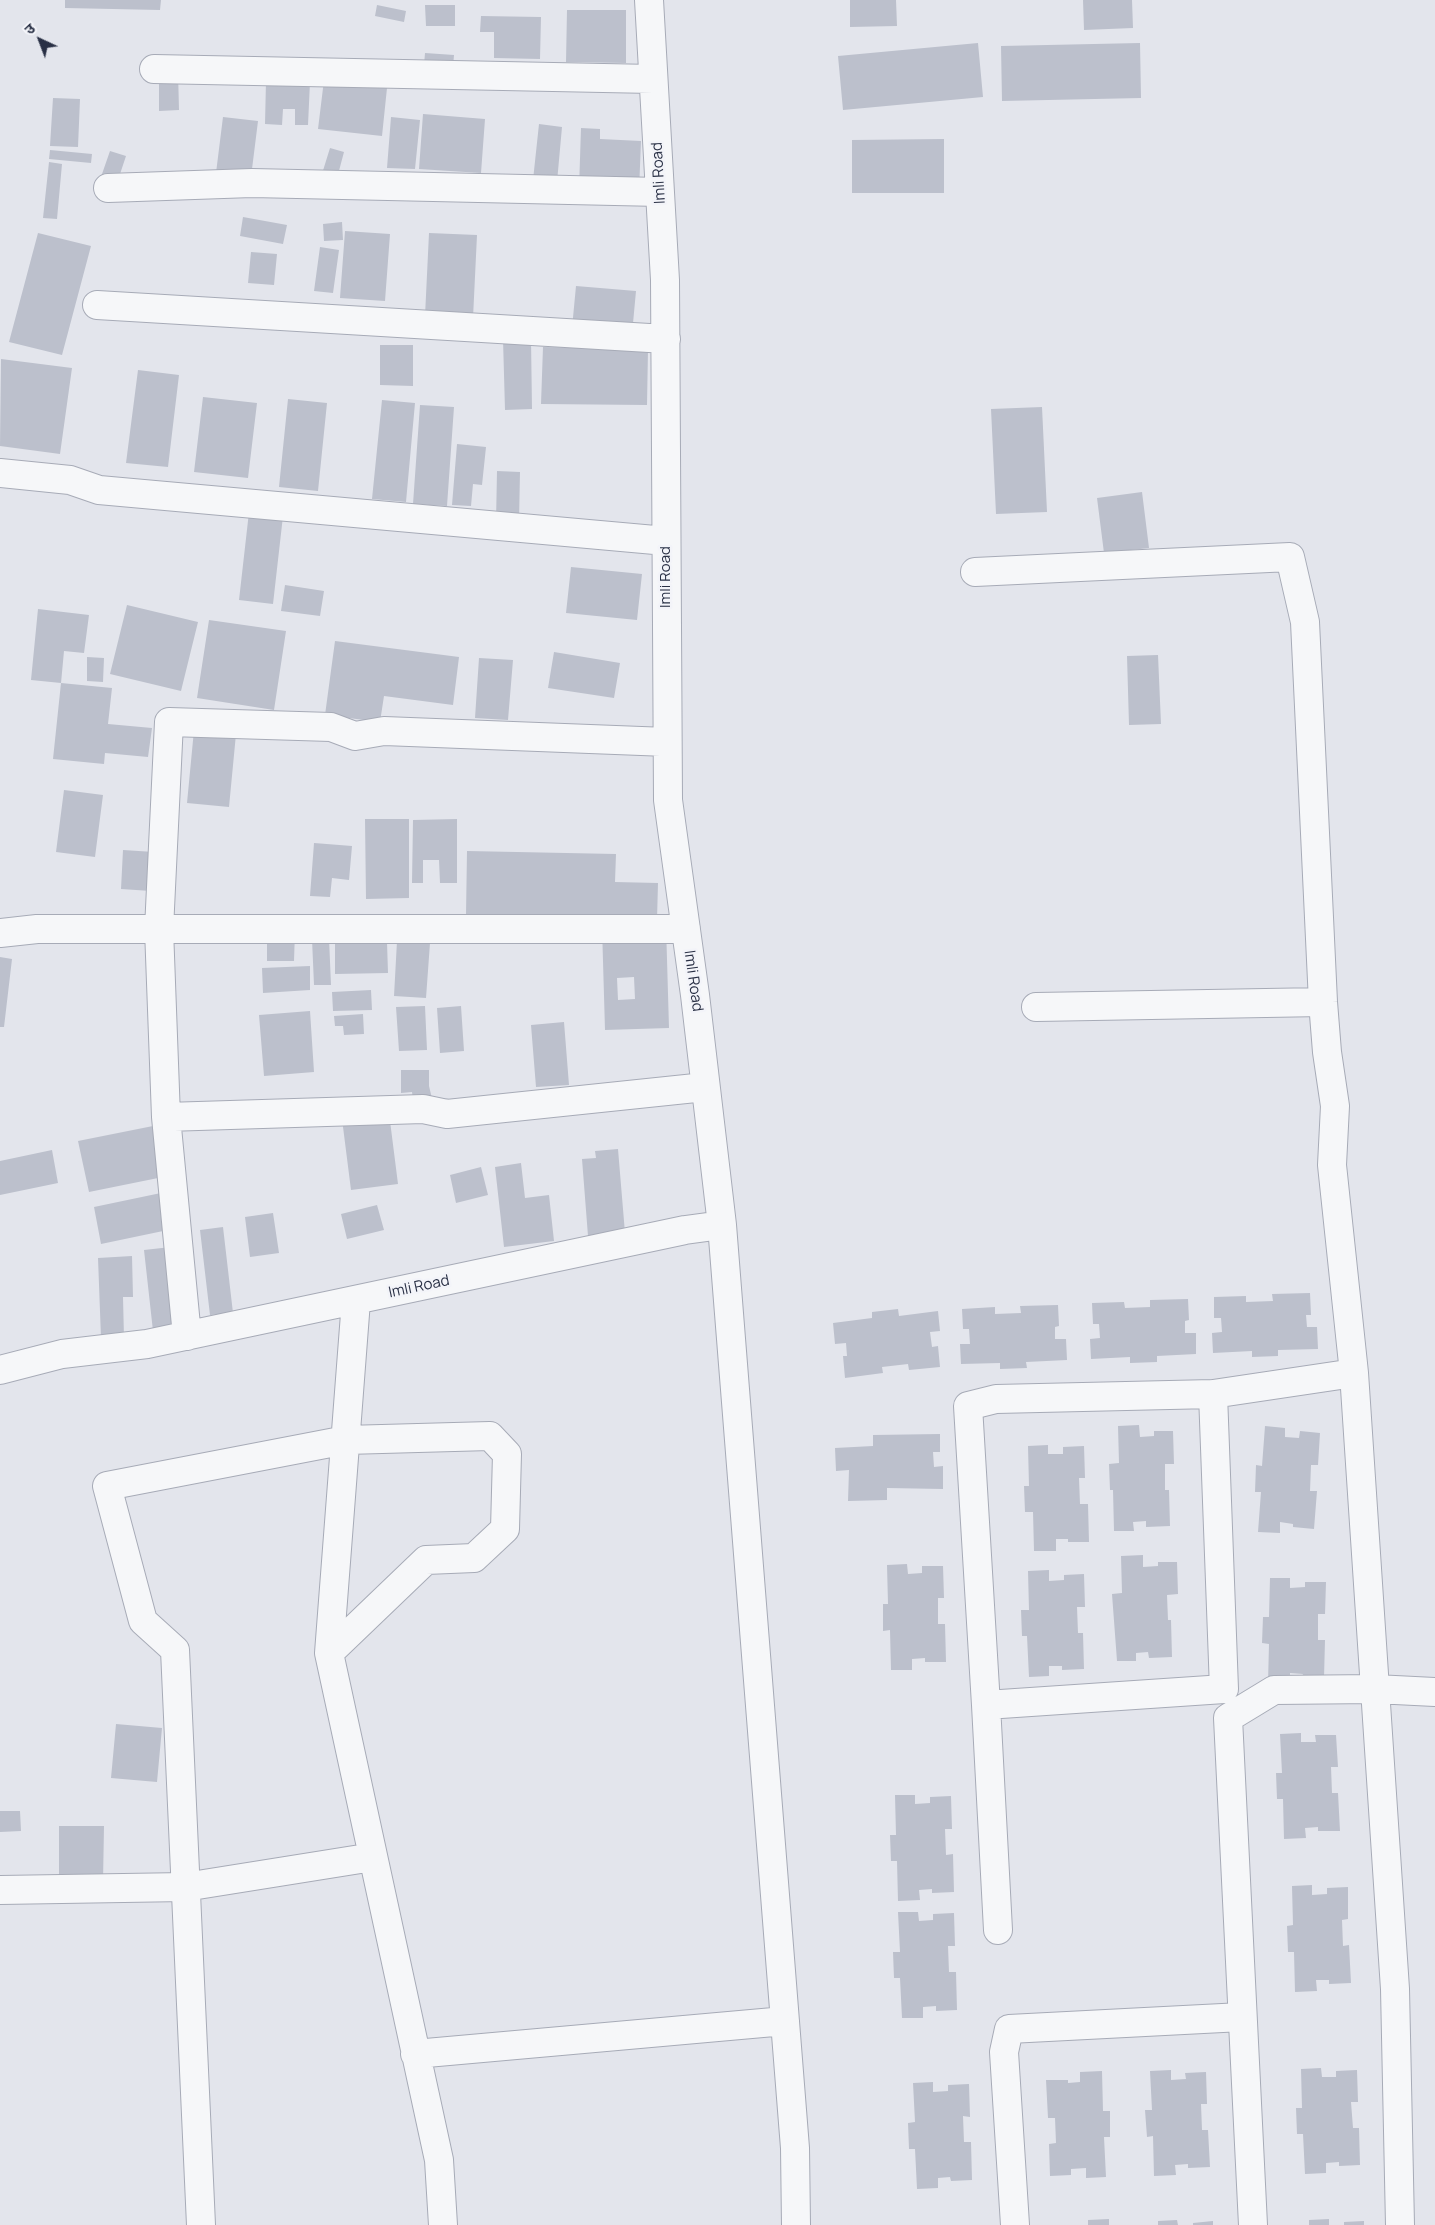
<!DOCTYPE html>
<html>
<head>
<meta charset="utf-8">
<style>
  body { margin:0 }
  #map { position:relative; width:1435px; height:2225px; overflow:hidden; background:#e3e5ec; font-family:Manrope,"Noto Sans Devanagari",sans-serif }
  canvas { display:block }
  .north { position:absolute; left:15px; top:15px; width:50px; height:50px; -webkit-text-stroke:4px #f3f4f9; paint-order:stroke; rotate:317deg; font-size:14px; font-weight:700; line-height:20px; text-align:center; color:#293045 }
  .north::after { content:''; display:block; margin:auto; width:18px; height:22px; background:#293045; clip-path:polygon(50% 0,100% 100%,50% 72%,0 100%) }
</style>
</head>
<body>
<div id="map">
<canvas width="1435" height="2225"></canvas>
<div class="north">उ</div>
</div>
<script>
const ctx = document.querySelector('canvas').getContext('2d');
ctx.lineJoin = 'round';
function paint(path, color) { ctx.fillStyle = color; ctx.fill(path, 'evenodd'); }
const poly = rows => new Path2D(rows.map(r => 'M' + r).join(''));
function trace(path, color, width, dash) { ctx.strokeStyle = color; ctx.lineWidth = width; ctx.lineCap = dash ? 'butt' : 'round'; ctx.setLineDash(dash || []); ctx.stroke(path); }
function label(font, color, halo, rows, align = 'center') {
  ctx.font = font + ' Manrope,sans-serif'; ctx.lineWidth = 5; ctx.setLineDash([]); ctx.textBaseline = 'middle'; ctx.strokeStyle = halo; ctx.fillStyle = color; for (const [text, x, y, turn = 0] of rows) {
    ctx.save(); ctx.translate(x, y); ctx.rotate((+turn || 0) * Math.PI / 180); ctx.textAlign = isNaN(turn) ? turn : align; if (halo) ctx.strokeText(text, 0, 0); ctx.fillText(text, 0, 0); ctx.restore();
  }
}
const building = poly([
  [65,0,161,0,160,10,65,8],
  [850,0,896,0,897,26,850,27],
  [1083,0,1132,0,1133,28,1084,30],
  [377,5,406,11,404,22,375,16],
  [425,5,455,5,455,26,426,26],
  [567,10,626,10,626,63,566,62],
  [481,16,541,17,540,59,494,58,494,32,480,32],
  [978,43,983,97,843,110,838,56],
  [1140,43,1141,98,1002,101,1001,46],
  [425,53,454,55,453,67,424,65],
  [178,71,179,110,159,111,159,72],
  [324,80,387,88,382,136,318,129],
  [266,81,310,82,308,125,295,125,295,109,283,109,282,125,265,124],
  [53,98,80,99,78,147,50,146],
  [423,114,485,119,481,173,419,169],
  [223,117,258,121,251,177,216,173],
  [391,117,420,120,415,169,387,168],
  [539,124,562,127,557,182,533,180],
  [581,128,600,129,600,139,641,141,639,191,579,189],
  [944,139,944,193,852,193,852,140],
  [330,148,344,152,336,182,321,177],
  [50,150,92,154,91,163,49,159],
  [110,151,126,156,118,180,102,174],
  [49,162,62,164,57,219,43,218],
  [243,217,287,225,283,244,240,236],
  [342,222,343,240,324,241,323,224],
  [345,231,390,234,385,301,340,298],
  [38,233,91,246,62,355,9,342],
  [429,233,477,235,473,318,425,316],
  [320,247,339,250,333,293,314,291],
  [251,252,277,254,274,285,248,283],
  [576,286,636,291,632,334,572,328],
  [503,339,531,339,532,409,505,410],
  [380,345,413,345,413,386,380,385],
  [543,347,648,349,647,405,541,404],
  [1,359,72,368,60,454,0,446],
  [138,370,179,375,168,467,126,463],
  [203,397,257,403,248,478,194,472],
  [288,399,327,403,318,491,279,487],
  [382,400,415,403,406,502,372,499],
  [420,405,454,407,447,506,413,504],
  [1042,407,1047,512,996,514,991,409],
  [457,444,486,447,482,485,473,484,471,506,452,505],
  [497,471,520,472,519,522,496,522],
  [1142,492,1149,548,1104,553,1097,498],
  [249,512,283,516,273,604,239,600],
  [571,567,642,574,637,620,566,613],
  [285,585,324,591,320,616,281,611],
  [127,605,198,622,181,691,110,674],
  [38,609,89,615,84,653,64,651,61,683,31,680],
  [209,620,286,631,274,710,197,698],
  [335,641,459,657,453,705,384,696,380,722,325,715],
  [554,652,620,663,614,698,548,688],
  [1158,655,1161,724,1129,725,1127,656],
  [87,657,104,658,103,682,87,681],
  [479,658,513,660,508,720,475,718],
  [61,683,112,688,108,724,152,728,148,757,105,753,104,764,53,759],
  [194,730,236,734,229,807,187,803],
  [64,790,103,795,95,857,56,852],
  [365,819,409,819,409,898,366,899],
  [457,819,457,883,440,883,439,860,423,860,423,883,412,883,413,820],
  [314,843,352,846,349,880,332,878,330,897,310,896],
  [123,850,154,852,151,891,121,889],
  [467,851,616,854,615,882,658,883,657,920,466,915],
  [666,925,669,1028,605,1030,602,927],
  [634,977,635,999,618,1000,617,978],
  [267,931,295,931,294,961,267,961],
  [329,938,331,985,314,985,312,939],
  [397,941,430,943,426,998,394,996],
  [335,942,387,942,388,973,335,974],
  [0,957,12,959,4,1027,0,1027],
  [310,966,310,990,263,993,262,968],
  [371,990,372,1010,333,1011,332,992],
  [425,1006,427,1050,399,1051,396,1007],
  [461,1006,464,1051,440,1053,437,1008],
  [310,1011,314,1072,264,1076,259,1015],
  [363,1014,364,1034,344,1035,343,1026,335,1026,334,1016],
  [564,1022,569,1085,536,1087,531,1025],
  [401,1070,429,1070,429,1086,435,1111,415,1114,412,1092,401,1093],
  [389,1113,398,1184,351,1190,342,1119],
  [153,1126,163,1177,89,1192,78,1141],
  [618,1149,625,1233,588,1236,582,1159,596,1158,595,1151],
  [52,1150,58,1183,0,1195,0,1161],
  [521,1163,525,1198,549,1195,554,1241,504,1247,495,1167],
  [481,1167,488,1195,456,1203,450,1175],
  [180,1189,187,1226,101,1244,94,1207],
  [377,1205,384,1230,347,1239,341,1214],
  [273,1213,279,1253,250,1257,245,1217],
  [223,1227,233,1313,210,1315,200,1230],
  [180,1246,189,1328,153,1331,144,1250],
  [132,1256,133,1297,123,1297,124,1338,101,1338,98,1258],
  [1310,1293,1311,1315,1306,1315,1307,1327,1317,1327,1318,1349,1278,1350,1278,1356,1252,1357,1252,1351,1213,1353,1212,1333,1222,1332,1221,1318,1214,1318,1214,1297,1246,1296,1246,1302,1273,1301,1272,1294],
  [1188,1299,1189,1320,1185,1321,1185,1333,1196,1333,1196,1354,1157,1356,1157,1362,1130,1363,1130,1357,1091,1359,1090,1339,1100,1338,1099,1324,1093,1324,1092,1303,1124,1302,1125,1308,1150,1307,1150,1300],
  [1058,1305,1059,1326,1055,1327,1055,1339,1066,1339,1067,1360,1026,1362,1027,1368,1000,1369,1000,1363,961,1364,960,1344,970,1344,969,1329,963,1329,962,1309,995,1307,995,1314,1021,1313,1020,1306],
  [898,1309,899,1316,938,1311,940,1331,930,1332,932,1347,938,1346,940,1367,909,1370,908,1364,882,1367,883,1373,845,1378,843,1356,847,1356,846,1343,835,1344,833,1323,872,1318,872,1312],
  [1139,1425,1140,1437,1154,1436,1154,1431,1173,1431,1174,1464,1165,1464,1165,1490,1169,1490,1170,1526,1146,1527,1146,1521,1133,1522,1134,1531,1114,1531,1113,1490,1110,1490,1109,1464,1119,1463,1118,1426],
  [1265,1426,1285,1428,1285,1437,1299,1438,1300,1431,1320,1433,1318,1465,1311,1465,1310,1491,1317,1491,1314,1529,1293,1527,1293,1524,1280,1522,1280,1533,1258,1532,1261,1492,1255,1492,1256,1465,1262,1466],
  [940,1434,940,1452,933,1452,934,1467,943,1466,943,1489,887,1488,887,1500,848,1501,849,1470,836,1471,835,1448,873,1446,873,1435],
  [1048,1445,1048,1454,1063,1454,1063,1447,1084,1446,1085,1478,1079,1478,1080,1504,1088,1504,1089,1542,1068,1542,1068,1539,1056,1539,1056,1551,1034,1551,1033,1512,1025,1512,1024,1486,1029,1486,1028,1446],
  [1143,1555,1143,1567,1158,1566,1158,1562,1177,1562,1178,1594,1167,1595,1168,1620,1171,1620,1172,1657,1149,1658,1148,1652,1136,1653,1136,1661,1117,1661,1112,1594,1122,1593,1121,1556],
  [907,1564,908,1574,922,1573,922,1566,943,1566,944,1598,938,1598,938,1624,945,1624,946,1662,925,1662,925,1658,912,1659,912,1670,891,1670,890,1630,883,1631,883,1604,888,1604,887,1565],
  [1049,1570,1049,1581,1064,1580,1064,1575,1084,1574,1085,1607,1077,1607,1078,1633,1083,1633,1084,1669,1062,1670,1062,1666,1049,1666,1049,1676,1029,1677,1027,1636,1022,1636,1021,1610,1029,1610,1028,1571],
  [1270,1578,1290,1578,1290,1588,1305,1587,1305,1582,1326,1582,1325,1614,1318,1614,1318,1640,1325,1640,1324,1678,1302,1677,1303,1674,1290,1673,1290,1684,1268,1683,1269,1644,1262,1643,1263,1617,1269,1617],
  [116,1724,162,1728,157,1782,111,1778],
  [1301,1733,1301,1742,1316,1742,1315,1735,1336,1735,1338,1767,1331,1767,1332,1793,1338,1793,1340,1831,1318,1831,1318,1827,1305,1828,1306,1838,1284,1839,1283,1799,1277,1799,1276,1773,1282,1773,1280,1734],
  [895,1795,915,1795,915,1804,930,1803,930,1797,951,1796,952,1829,945,1829,946,1855,953,1854,954,1892,932,1893,932,1889,919,1890,920,1900,898,1901,897,1861,891,1861,890,1835,896,1835],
  [0,1811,20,1811,21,1831,0,1832],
  [59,1826,104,1826,103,1882,59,1882],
  [1312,1885,1312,1895,1327,1894,1327,1888,1348,1887,1348,1919,1342,1920,1343,1946,1349,1945,1351,1983,1329,1984,1329,1980,1316,1980,1317,1991,1295,1992,1294,1952,1288,1952,1287,1926,1293,1925,1292,1886],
  [898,1912,918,1912,919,1921,933,1920,933,1914,954,1913,955,1946,948,1946,949,1972,956,1972,957,2010,936,2011,936,2006,923,2007,923,2018,902,2018,900,1978,894,1978,893,1952,900,1952],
  [1321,2068,1322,2077,1336,2077,1336,2071,1357,2070,1358,2102,1351,2102,1353,2128,1359,2128,1360,2165,1339,2166,1339,2162,1326,2163,1326,2173,1305,2174,1303,2134,1297,2134,1296,2108,1302,2108,1301,2069],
  [1171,2070,1171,2080,1186,2079,1185,2073,1206,2072,1207,2104,1201,2104,1202,2130,1208,2130,1210,2167,1188,2168,1188,2164,1175,2165,1176,2175,1154,2176,1153,2136,1147,2137,1145,2110,1152,2110,1150,2071],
  [1102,2071,1103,2111,1110,2111,1110,2137,1104,2137,1106,2177,1086,2178,1086,2168,1071,2169,1071,2175,1050,2176,1049,2144,1056,2143,1055,2118,1048,2118,1046,2080,1068,2080,1068,2083,1080,2082,1080,2072],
  [933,2082,933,2092,948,2091,948,2085,969,2084,970,2117,963,2116,964,2142,971,2142,972,2180,951,2181,950,2177,938,2178,938,2188,917,2189,915,2149,909,2149,908,2123,915,2122,913,2083],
  [1109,2219,1109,2225,1088,2225,1088,2220],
  [1329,2219,1329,2225,1309,2225,1309,2220],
  [1177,2220,1178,2225,1158,2225,1158,2221],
  [1213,2221,1213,2225,1193,2225,1193,2223],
  [1364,2221,1364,2225,1344,2225,1344,2222]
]);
const street = poly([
  [154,69,653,79],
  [108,188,252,183,660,192],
  [97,305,666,339],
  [0,473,70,480,99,490,666,541],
  [975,572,1290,557,1305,622,1323,1002,1327,1052,1335,1106,1332,1165,1354,1373,1375,1689,1274,1690,1228,1718,1253,2225],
  [0,933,37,929,686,929],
  [1036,1007,1323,1002],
  [166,1117,423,1109,447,1114,705,1087],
  [722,1225,795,2148,796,2225],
  [356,1301,329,1653,439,2160,443,2225],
  [187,1336,166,1117,159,929,169,722,331,727,355,736,384,731,667,742],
  [0,1370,62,1354,147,1344,685,1230,722,1225,695,995,668,800,665,280,649,0],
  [986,1705,1224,1689,1213,1394],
  [0,1890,185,1887,373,1857],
  [998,1930,986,1705,968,1406,996,1399,1213,1394,1354,1373],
  [415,2054,785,2021],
  [201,2225,175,1650,143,1621,107,1486,346,1440,490,1436,507,1454,505,1529,474,1558,426,1560,329,1653],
  [1015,2225,1004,2052,1009,2029,1242,2017],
  [1400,2225,1395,1989,1375,1689,1435,1692]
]);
const streetNames = [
  ["Imli Road",659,173,-93],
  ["Imli Road",666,577,-90],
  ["Imli Road",693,981,82],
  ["Imli Road",419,1287,-12]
];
paint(building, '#bcc0cc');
trace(street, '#a7abb7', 30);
trace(street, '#f6f7f9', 28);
label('15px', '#293045', '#f3f4f9', streetNames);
</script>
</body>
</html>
